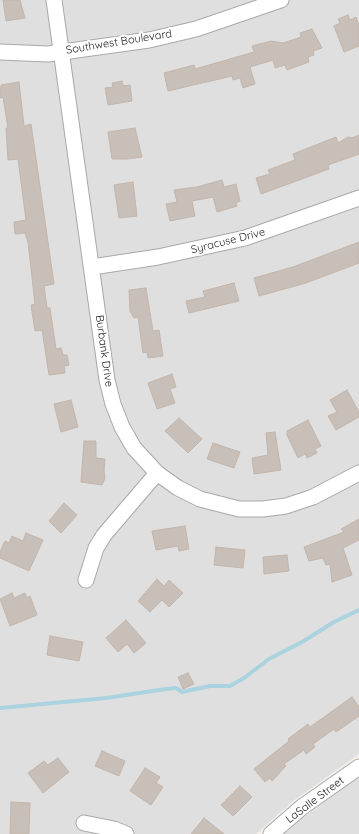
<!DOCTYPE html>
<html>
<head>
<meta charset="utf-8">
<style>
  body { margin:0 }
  canvas { display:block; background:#f2efe9 }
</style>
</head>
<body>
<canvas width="359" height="834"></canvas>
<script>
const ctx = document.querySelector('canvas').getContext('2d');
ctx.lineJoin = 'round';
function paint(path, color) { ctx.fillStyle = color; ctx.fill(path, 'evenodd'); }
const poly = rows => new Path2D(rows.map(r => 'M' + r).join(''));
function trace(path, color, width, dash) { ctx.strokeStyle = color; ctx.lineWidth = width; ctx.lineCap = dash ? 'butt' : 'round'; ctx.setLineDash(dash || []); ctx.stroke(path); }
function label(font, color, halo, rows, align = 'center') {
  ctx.font = font + ' Quicksand,sans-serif'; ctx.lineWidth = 4; ctx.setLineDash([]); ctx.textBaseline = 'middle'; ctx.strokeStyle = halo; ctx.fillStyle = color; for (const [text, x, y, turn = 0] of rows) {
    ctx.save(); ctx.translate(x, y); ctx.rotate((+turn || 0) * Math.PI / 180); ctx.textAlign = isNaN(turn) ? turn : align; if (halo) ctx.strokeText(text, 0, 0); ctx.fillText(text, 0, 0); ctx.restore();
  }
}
const residential = poly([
  [0,0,359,0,359,754,293,801,256,834,0,834],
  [359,776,359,834,282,834,285,831]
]);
const stream = poly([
  [0,708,106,698,166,689,176,688,182,692,210,686,230,686,244,678,269,659,302,642,334,622,359,610]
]);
const building = poly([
  [3,0,20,0,25,18,6,21,3,0],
  [348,15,350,20,356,17,359,25,359,46,344,52,334,26,340,23,338,19,348,15],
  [312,29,322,48,313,51,314,55,308,57,309,62,287,70,285,65,275,68,273,60,250,67,255,84,243,88,240,78,233,80,232,76,168,91,164,73,194,65,195,69,254,52,252,46,271,41,283,43,301,37,300,33,312,29],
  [122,81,123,86,130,85,132,101,108,105,105,88,113,87,112,83,122,81],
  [19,82,24,126,31,124,50,256,54,284,44,286,47,308,50,308,56,349,61,348,63,355,67,355,69,365,64,366,65,373,49,375,42,330,35,331,31,305,35,304,28,242,25,233,15,234,14,222,26,220,18,159,8,160,6,128,8,128,3,97,0,98,1,85,19,82],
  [135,128,142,157,128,159,112,159,108,132,135,128],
  [359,135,359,154,328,165,329,169,261,194,256,178,270,174,268,170,295,160,293,154,336,137,338,143,348,137,352,138,359,135],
  [222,180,224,187,236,184,240,201,236,203,237,206,217,212,213,197,192,201,195,216,170,221,166,204,177,202,174,190,197,187,222,180],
  [133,182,137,216,119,218,114,185,133,182],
  [359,242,359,263,306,283,259,296,254,278,293,267,359,242],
  [234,283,239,301,189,313,186,301,205,297,203,291,234,283],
  [146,288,153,331,159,330,163,356,148,358,147,352,143,353,138,317,134,318,130,311,129,290,146,288],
  [172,374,176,387,170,389,175,403,157,409,148,383,172,374],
  [347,390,359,412,359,417,336,430,328,416,337,412,330,400,347,390],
  [71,400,78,427,61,432,54,404,71,400],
  [179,418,202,439,188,453,165,431,179,418],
  [308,420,321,446,315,449,317,453,307,458,305,454,298,458,287,435,287,431,308,420],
  [275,432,281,470,254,474,252,458,268,455,266,433,275,432],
  [84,441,96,441,96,458,105,459,104,470,105,478,102,485,81,482,84,441],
  [213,443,240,452,234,468,207,459,213,443],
  [64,503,77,515,61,533,49,521,64,503],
  [359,519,359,540,343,548,352,575,332,582,330,564,326,565,323,558,309,561,304,547,344,532,341,529,359,519],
  [185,526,189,549,179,551,178,546,156,550,152,531,185,526],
  [26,533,43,540,29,571,0,558,0,552,5,541,9,543,12,536,23,541,26,533],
  [216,547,245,550,243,568,214,565,216,547],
  [287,555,289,571,264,574,263,557,287,555],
  [157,579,164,586,169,580,183,593,169,607,162,600,150,612,138,601,157,579],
  [12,593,14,598,25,593,27,598,30,596,37,615,10,626,0,599,12,593],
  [126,620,146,643,134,653,127,644,118,652,106,638,126,620],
  [50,636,83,642,79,661,47,655,50,636],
  [188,673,194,684,183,689,178,677,188,673],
  [352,697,359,707,359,716,336,732,334,729,313,744,315,747,306,754,304,750,284,764,286,766,272,781,270,778,265,782,254,769,289,741,288,739,308,724,310,727,352,697],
  [102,751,125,761,119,776,95,766,102,751],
  [58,758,69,772,43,793,28,773,44,761,48,765,58,758],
  [145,768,160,777,156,783,163,787,151,805,130,791,145,768],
  [240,786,252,797,233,816,221,805,240,786],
  [11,802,30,803,29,834,10,834,11,802],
  [204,818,224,834,191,834,204,818]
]);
const minor = poly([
  [54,0,107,380,113,404,122,427,134,448,157,473,178,488,200,499,239,509,263,509,286,506,313,497,359,473],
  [0,52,48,54,149,40,196,29,281,0],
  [92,267,158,257,245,238,359,198],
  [86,580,96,548,104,535,157,473],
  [84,823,114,829,126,834],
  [271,834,302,807,359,767]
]);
const streetNames = [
  ["Southwest Boulevard",119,42,-9],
  ["Syracuse Drive",228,241,-14],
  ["Burbank Drive",104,351,82],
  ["LaSalle Street",315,800,-37]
];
paint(residential, '#e0dfdf');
trace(stream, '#aad3df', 4);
paint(building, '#c7bfb8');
trace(building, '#c4b6ab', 1);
trace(minor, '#a9a9a9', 17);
trace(minor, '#fff', 15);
label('11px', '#222', '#fff', streetNames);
</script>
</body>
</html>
